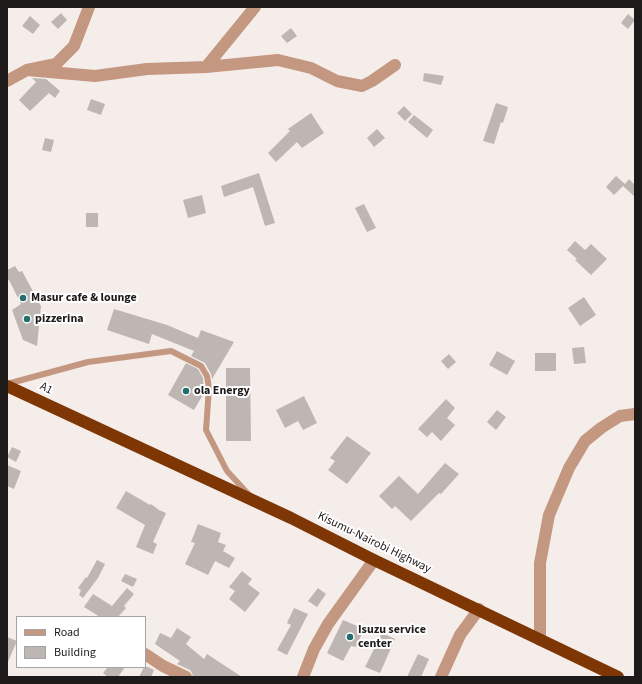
<!DOCTYPE html>
<html>
<head>
<meta charset="utf-8">
<style>
  body { margin:0 }
  #map { position:relative; width:642px; height:684px; overflow:hidden; background:#f5edea; font-family:"Source Sans 3",sans-serif }
  canvas { display:block }
  .frame { position:absolute; inset:0; border:8px solid #1d1a19; pointer-events:none }
  .legend { position:absolute; left:16px; top:616px; width:130px; height:52px; box-sizing:border-box; background:#fff; border:1px solid #a5a3a3; margin:0; padding:5px 7px; list-style:none; font-size:12px; color:#1d1a19 }
  .legend li { display:flex; align-items:center; gap:8px; height:20px }
  .legend b { width:20px; border:1px solid #a5a3a3 }
</style>
</head>
<body>
<div id="map">
<canvas width="642" height="684"></canvas>
<div class="frame"></div>
<ul class="legend">
<li><b style="height:5px;background:#c49781"></b>Road</li>
<li><b style="height:11px;background:#beb6b3"></b>Building</li>
</ul>
</div>
<script>
const ctx = document.querySelector('canvas').getContext('2d');
ctx.lineJoin = 'round';
function paint(path, color) { ctx.fillStyle = color; ctx.fill(path, 'evenodd'); }
const poly = rows => new Path2D(rows.map(r => 'M' + r).join(''));
function trace(path, color, width, dash) { ctx.strokeStyle = color; ctx.lineWidth = width; ctx.lineCap = dash ? 'butt' : 'round'; ctx.setLineDash(dash || []); ctx.stroke(path); }
function label(font, color, halo, rows, align = 'center') {
  ctx.font = font + ' "Source Sans 3",sans-serif'; ctx.lineWidth = 4; ctx.setLineDash([]); ctx.textBaseline = 'middle'; ctx.strokeStyle = halo; ctx.fillStyle = color; for (const [text, x, y, turn = 0] of rows) {
    ctx.save(); ctx.translate(x, y); ctx.rotate((+turn || 0) * Math.PI / 180); ctx.textAlign = isNaN(turn) ? turn : align; if (halo) ctx.strokeText(text, 0, 0); ctx.fillText(text, 0, 0); ctx.restore();
  }
}
const building = poly([
  [61,13,67,20,58,29,51,22],
  [628,14,635,20,628,29,621,23],
  [30,16,40,25,33,34,22,26],
  [291,28,297,36,287,43,281,36],
  [424,73,444,76,441,85,423,81],
  [32,78,46,79,60,91,55,98,49,93,30,111,19,100,36,82],
  [91,99,105,104,101,115,87,110],
  [496,103,508,107,503,123,501,122,494,144,483,141],
  [404,106,412,114,405,121,397,113],
  [311,113,324,133,302,148,297,142,276,162,268,153,290,131,288,129],
  [414,115,433,130,427,138,408,122],
  [377,129,385,138,374,147,367,138],
  [45,138,54,140,51,152,42,150],
  [259,173,275,223,265,226,253,187,224,197,221,186],
  [616,176,625,184,629,179,635,185,635,197,623,186,614,195,606,187],
  [202,195,206,213,188,218,183,200],
  [364,204,376,228,367,232,355,208],
  [86,213,98,213,98,227,86,227],
  [575,241,585,250,591,244,607,259,591,275,575,260,577,259,567,250],
  [15,266,19,272,22,271,41,306,37,346,23,340,12,310,21,304,9,280,7,280,7,270],
  [584,297,596,315,580,326,568,308],
  [114,309,167,325,198,338,201,330,234,342,212,379,211,374,205,363,191,356,194,351,152,334,149,344,107,330],
  [584,347,586,363,574,364,572,348],
  [497,351,515,361,507,375,489,365],
  [535,353,556,353,556,371,535,371],
  [449,354,456,362,448,369,441,361],
  [186,363,198,369,203,378,204,393,194,410,168,395],
  [226,368,250,368,251,441,226,441],
  [304,396,317,423,303,430,298,421,285,428,276,410],
  [446,399,455,408,447,418,455,425,441,441,432,432,427,437,418,429],
  [497,410,506,417,496,430,487,422],
  [347,436,371,453,347,484,328,470,335,461,330,458],
  [12,447,21,451,16,462,7,457],
  [445,463,459,474,441,494,439,493,411,521,395,506,392,509,379,496,399,476,418,494],
  [7,465,21,471,14,489,7,486],
  [126,491,150,505,151,504,159,510,166,513,153,542,157,544,153,554,136,547,145,525,116,508],
  [198,524,221,533,218,542,226,545,223,551,235,558,229,568,215,561,208,575,185,564,195,543,191,542],
  [97,560,105,564,98,578,83,598,79,595,81,590,78,588,86,577,87,578],
  [242,571,252,579,248,584,260,593,245,612,229,599,235,591,229,587],
  [125,574,137,579,133,587,121,581],
  [127,588,134,594,124,606,126,608,118,617,100,617,84,607,93,594,112,606],
  [318,588,326,594,317,607,308,601],
  [294,608,308,614,287,655,277,650,291,625,287,623],
  [343,620,364,629,356,647,351,646,343,661,327,653],
  [177,628,191,637,186,644,204,659,207,654,242,677,193,677,192,673,190,670,177,664,180,661,155,644,160,633,171,638],
  [382,633,395,639,380,673,365,667],
  [7,637,17,641,7,664],
  [418,654,429,659,421,677,407,677],
  [108,667,125,667,118,677,108,677,103,673],
  [144,667,148,667,154,670,151,677,139,677]
]);
const lane = poly([
  [7,384,88,362,171,351,201,366,207,376,209,388,206,430,227,471,250,496]
]);
const street = poly([
  [206,67,255,7],
  [27,70,95,76,147,69,206,67,278,60,311,68,337,81,362,86,372,81,395,65],
  [7,81,27,70,56,64,74,46,89,7],
  [540,640,540,563,549,515,569,468,585,441,601,428,620,416,635,414],
  [145,654,163,666,186,677],
  [303,677,314,649,328,624,374,560],
  [441,677,460,635,479,609]
]);
const highway = poly([
  [7,386,291,518,374,560,618,677]
]);
const markers = [
  [23,298,4,"#236e6c"],
  [27,319,4,"#236e6c"],
  [186,391,4,"#236e6c"],
  [350,637,4,"#236e6c"]
];
const poiNames = [
  ["Masur cafe & lounge",31,298],
  ["pizzerina",35,319],
  ["ola Energy",194,391],
  ["Isuzu service",358,630],
  ["center",358,644]
];
const streetNames = [
  ["A1",46,389,26],
  ["Kisumu-Nairobi Highway",374,543,26]
];
paint(building, '#beb6b3');
trace(lane, '#c49781', 6);
trace(street, '#c49781', 12);
trace(highway, '#7d3604', 12);
for (const [x, y, r, color] of markers) { const dot = new Path2D(); dot.arc(x, y, r, 0, 2 * Math.PI); ctx.fillStyle = color; ctx.fill(dot); trace(dot, '#fff', 1.5); }
label('bold 12px', '#1d1a19', '#fff', poiNames, 'left');
label('12px', '#1d1a19', '#fff', streetNames);
</script>
</body>
</html>
